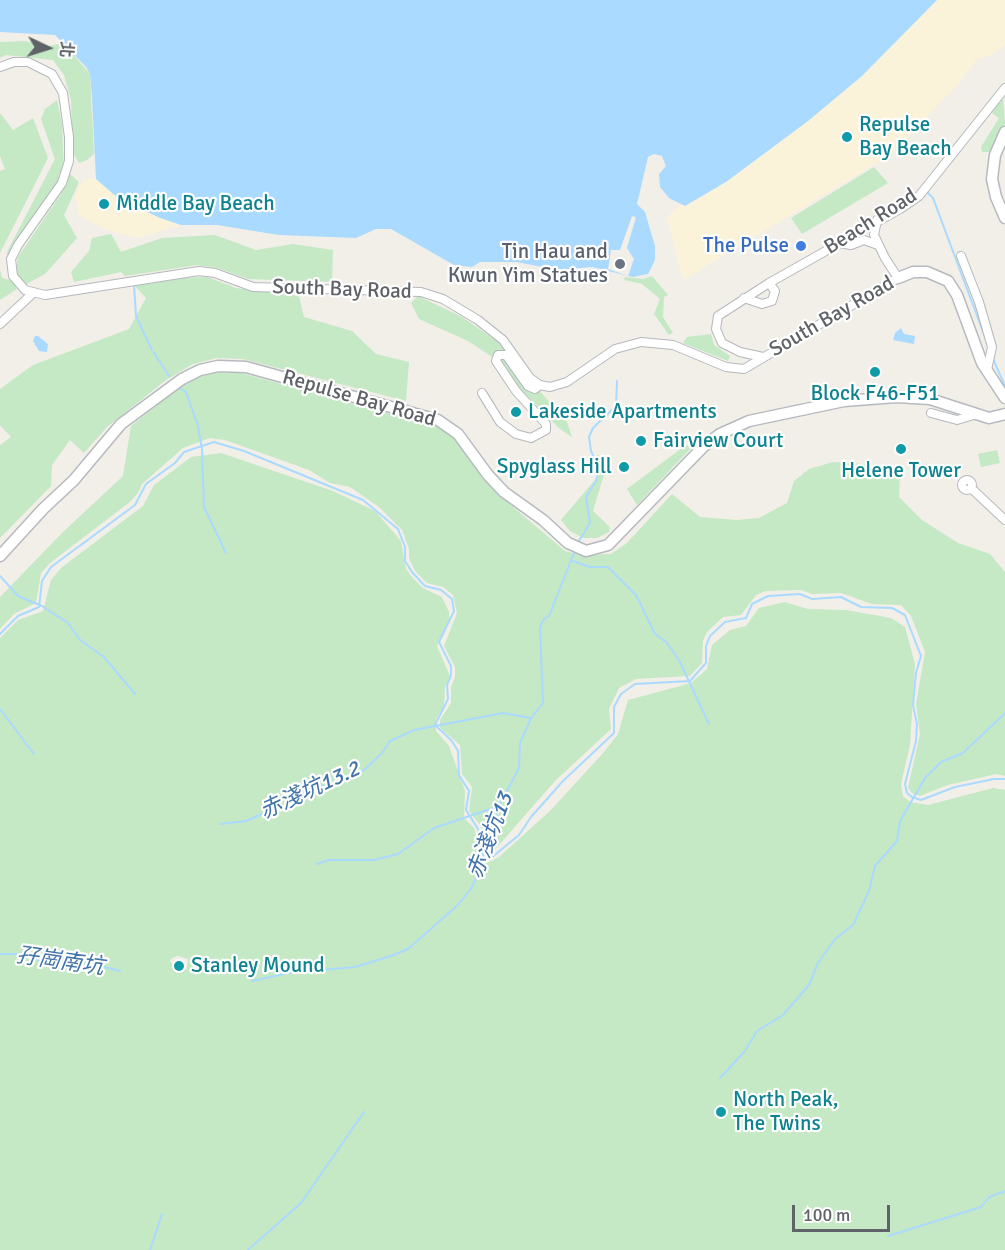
<!DOCTYPE html>
<html>
<head>
<meta charset="utf-8">
<style>
  body { margin:0 }
  #map { position:relative; width:1005px; height:1250px; overflow:hidden; background:#f1efe8; font-family:Signika,"Noto Sans TC",sans-serif }
  canvas { display:block }
  .north { position:absolute; left:18px; top:18px; width:60px; height:60px; -webkit-text-stroke:4px #fff; paint-order:stroke; rotate:94deg; font-size:16px; font-weight:700; line-height:24px; text-align:center; color:#5f6368 }
  .north::after { content:''; display:block; margin:auto; width:21px; height:27px; background:#5f6368; clip-path:polygon(50% 0,100% 100%,50% 72%,0 100%) }
  .scale { position:absolute; left:792px; top:1205px; width:98px; height:27px; box-sizing:border-box; border:3px solid #5f6368; border-top:0; padding-left:8px; font-size:18px; line-height:21px; white-space:nowrap; color:#5f6368; -webkit-text-stroke:4px #fff; paint-order:stroke }
</style>
</head>
<body>
<div id="map">
<canvas width="1005" height="1250"></canvas>
<div class="north">北</div>
<div class="scale">100 m</div>
</div>
<script>
const ctx = document.querySelector('canvas').getContext('2d');
ctx.lineJoin = 'round';
function paint(path, color) { ctx.fillStyle = color; ctx.fill(path, 'evenodd'); }
const poly = rows => new Path2D(rows.map(r => 'M' + r).join(''));
function trace(path, color, width, dash) { ctx.strokeStyle = color; ctx.lineWidth = width; ctx.lineCap = dash ? 'butt' : 'round'; ctx.setLineDash(dash || []); ctx.stroke(path); }
function label(font, color, halo, rows, align = 'center') {
  ctx.font = font + ' Signika,"Noto Sans TC",sans-serif'; ctx.lineWidth = 4.5; ctx.setLineDash([]); ctx.textBaseline = 'middle'; ctx.strokeStyle = halo; ctx.fillStyle = color; for (const [text, x, y, turn = 0] of rows) {
    ctx.save(); ctx.translate(x, y); ctx.rotate((+turn || 0) * Math.PI / 180); ctx.textAlign = isNaN(turn) ? turn : align; if (halo) ctx.strokeText(text, 0, 0); ctx.fillText(text, 0, 0); ctx.restore();
  }
}
const green = poly([
  [24,41,49,46,63,43,90,74,94,154,87,160,79,163,73,153,71,100,64,75,53,60,6,55,0,58,0,42],
  [1003,96,1005,124,992,152,982,152,981,147,999,118,992,113],
  [57,100,62,124,64,170,7,271,7,252,55,159,41,119,45,109],
  [0,113,13,130,33,118,48,158,0,253,0,171,5,169,0,156],
  [874,167,888,183,802,234,791,218],
  [70,174,79,182,64,215,77,238,45,274,23,286,16,272,18,257,61,194],
  [111,234,121,252,162,238,215,235,256,250,293,244,333,250,332,282,248,279,218,268,197,265,125,276,121,272,74,282,71,272,89,251,92,238],
  [0,270,2,278,13,281,17,289,0,300],
  [652,276,668,295,664,297,663,317,673,333,669,335,654,314,660,299,642,284,624,280,625,277,643,279],
  [207,277,236,288,299,296,304,317,352,331,376,354,409,362,406,401,243,359,217,358,193,364,166,380,107,427,84,453,70,440,52,465,51,486,0,538,0,445,11,437,0,425,0,389,33,365,129,329,146,298,134,285,179,278],
  [418,296,462,317,511,351,529,379,567,422,572,437,560,429,522,391,497,360,468,341,419,319,411,303],
  [711,334,714,345,730,356,728,361,683,343,687,337],
  [237,372,438,427,457,441,483,479,500,496,565,551,584,555,611,554,627,543,672,494,700,517,736,520,759,518,787,503,794,481,809,469,833,462,865,464,900,473,899,497,922,520,958,543,990,554,1005,572,1005,776,996,774,948,785,920,796,912,793,908,788,920,734,916,704,925,652,911,616,901,605,872,604,841,593,812,594,801,590,766,591,756,595,741,615,723,617,707,632,703,641,702,663,690,676,636,679,619,688,609,709,611,729,555,781,492,853,486,854,480,825,469,811,472,787,462,774,460,745,440,728,440,720,451,703,451,687,455,677,455,667,444,646,457,613,453,595,443,587,427,583,415,571,409,558,409,549,402,530,379,507,350,487,330,483,309,470,225,440,210,438,183,448,142,484,138,493,130,502,50,563,41,573,36,603,14,614,0,629,0,597,63,532,123,476,131,426,175,391,195,378,213,373],
  [686,445,691,448,637,505,627,489],
  [997,450,1000,463,981,467,978,454],
  [221,453,333,491,375,511,401,541,406,569,412,577,423,588,442,597,449,612,449,621,437,646,450,676,445,687,444,707,436,719,436,731,449,746,465,791,464,818,474,828,484,862,489,862,499,857,550,811,604,752,618,734,628,700,691,683,707,669,712,645,730,630,746,626,759,608,785,602,808,609,846,610,891,618,905,627,915,664,910,745,901,784,903,796,910,802,928,805,993,788,1005,790,1005,1250,0,1250,0,638,18,620,43,611,51,580,61,568,143,506,154,485,191,457],
  [178,956,188,959,187,969,177,970,170,961,172,958],
  [597,455,609,458,593,511,610,527,609,532,597,538,583,538,570,531,561,520,599,475,594,460]
]);
const sand = poly([
  [937,0,1005,0,1005,45,993,54,976,60,963,79,890,155,683,280,667,218,679,205,685,206,726,182,766,153,862,76],
  [84,179,96,179,119,199,181,225,138,238,106,230,79,215,75,195]
]);
const water = poly([
  [0,0,937,0,862,76,808,121,726,182,685,206,669,198,660,187,659,174,666,166,662,156,654,154,648,157,637,204,645,212,655,246,655,260,648,274,633,277,592,267,557,270,517,262,480,262,472,267,454,265,391,229,376,229,356,238,279,235,217,225,181,225,160,218,119,199,96,179,92,97,90,74,86,67,55,35,0,32],
  [901,328,904,334,915,336,914,344,893,340,895,333],
  [35,336,38,336,48,344,47,352,39,351,33,341]
]);
const pier = poly([
  [632,216,636,217,627,248,634,259,628,276,608,269,611,250,620,250]
]);
const stream = poly([
  [926,191,933,198,988,345],
  [134,284,136,316,152,350],
  [154,353,169,376],
  [993,359,1005,386],
  [178,387,186,392,198,426,202,449,204,507,226,553],
  [577,544,590,523,586,497,596,481,599,469,591,451,589,437,593,428,616,406,617,381],
  [573,561,590,567,608,567,636,595,655,634,666,642,679,660,709,724],
  [0,576,18,596,42,606,68,623,80,640,104,657,135,694],
  [0,634,18,616,39,607,42,581,51,567,135,505,146,484,175,463,184,452,214,442,244,451,363,500,398,529,405,547,405,561,412,572,425,586,441,590,452,599,454,611,439,642,451,666,451,675,447,685,448,699,435,725,452,741,458,751,459,775,469,791,466,810,478,829,484,858,491,858,519,835,531,817,563,781,614,733,614,707,621,694,635,684,690,681,706,663,706,646,710,636,725,622,746,618,752,604,768,596,800,594,812,599,841,597,861,607,892,608,905,615,921,656,916,673,913,705,917,724,916,741,905,784,907,793,912,797,921,800,955,787,994,779,1005,779],
  [0,709,34,754],
  [220,824,246,821,269,811,287,797,349,778,364,770,381,754,390,741,414,730,503,713,530,718],
  [317,864,329,860,374,860,398,854,434,828,499,806],
  [0,954,25,954,46,963,60,959,84,962,120,971],
  [252,981,288,973,355,967,391,956,408,949,458,905,470,890,486,860,499,806,519,768,520,743,531,718,543,703,540,627,544,619,549,616,574,553],
  [720,1078,745,1051,757,1031,783,1015,809,985,818,963,835,939,853,925,869,891,875,866,897,841,900,821,925,778,941,762,963,753,1005,713],
  [888,1236,981,1207,989,1197,1005,1191],
  [150,1250,162,1214],
  [248,1250,301,1203,364,1112]
]);
const street = poly([
  [0,67,14,62,28,62,52,74,63,93,69,137,69,161,62,183,18,245,11,259,13,276,25,290,45,295,199,271,215,273,253,287,421,292,443,299,478,320,503,340,530,378,540,385,550,387,567,382,615,349,641,342,673,345,726,367,744,369,898,278,885,258,874,235,877,220],
  [838,243,851,245,864,240,878,245],
  [961,256,979,302,992,347,987,370],
  [744,298,762,304,772,301,775,291,769,283],
  [0,324,32,294],
  [763,357,740,352,722,343,716,329,718,316,769,283,900,209,919,196,1005,88],
  [482,393,500,422,516,434,531,438,546,430,546,424,516,391,496,361,498,355,506,355,528,386,535,389,540,385],
  [931,413,957,420,977,414],
  '962 485a5 5 0 1 1 10 0a5 5 0 1 1-10 0Z',
  [971,488,1005,520]
]);
const secondary = poly([
  [1005,132,995,155,992,179,996,197,1005,218],
  [898,278,913,272,927,272,948,281,957,295,982,363,1005,398],
  [0,556,43,509,74,480,121,424,182,379,200,370,218,366,246,367,438,420,458,434,488,475,504,492,543,520,568,543,586,551,608,545,704,446,720,434,749,421,844,401,896,397,930,399,989,418,1005,414]
]);
const markers = [
  [847,137,6,"#0f9aa8"],
  [104,204,6,"#0f9aa8"],
  [801,246,6,"#3f7fe0"],
  [620,264,6,"#6b7280"],
  [875,372,6,"#0f9aa8"],
  [516,412,6,"#0f9aa8"],
  [641,441,6,"#0f9aa8"],
  [901,449,6,"#0f9aa8"],
  [624,467,6,"#0f9aa8"],
  [179,966,6,"#0f9aa8"],
  [721,1112,6,"#0f9aa8"]
];
const cultureNames = [
  ["Repulse",859,125],
  ["Bay Beach",859,149],
  ["Middle Bay Beach",116,204],
  ["Block F46-F51",875,394,"center"],
  ["Lakeside Apartments",528,412],
  ["Fairview Court",653,441],
  ["Spyglass Hill",612,467,"right"],
  ["Helene Tower",901,471,"center"],
  ["Stanley Mound",191,966],
  ["North Peak,",733,1100],
  ["The Twins",733,1124]
];
const streetNames = [
  ["Beach Road",871,222,-32],
  ["South Bay Road",342,290,2],
  ["South Bay Road",832,317,-30],
  ["Repulse Bay Road",359,399,16]
];
const shopNames = [
  ["The Pulse",789,246]
];
const worshipNames = [
  ["Tin Hau and",608,252],
  ["Kwun Yim Statues",608,276]
];
const waterNames = [
  ["赤淺坑13.2",310,791,-25],
  ["赤淺坑13",491,836,-69],
  ["孖崗南坑",60,962,8]
];
paint(green, '#c5e8c5');
paint(sand, '#fbf3d9');
paint(water, '#aadaff');
paint(pier, '#f1efe8');
trace(stream, '#aadaff', 2);
trace(street, '#b5b8bc', 10);
trace(secondary, '#b6babf', 13);
trace(street, '#fff', 8);
trace(secondary, '#fff', 10);
for (const [x, y, r, color] of markers) { const dot = new Path2D(); dot.arc(x, y, r, 0, 2 * Math.PI); ctx.fillStyle = color; ctx.fill(dot); trace(dot, '#fff', 2); }
label('21px', '#0d838f', '#fff', cultureNames, 'left');
label('21px', '#5f6368', '#fff', streetNames);
label('21px', '#366cbe', '#fff', shopNames, 'right');
label('21px', '#5b616d', '#fff', worshipNames, 'right');
label('italic 22px', '#4174aa', '#fff', waterNames);
</script>
</body>
</html>
